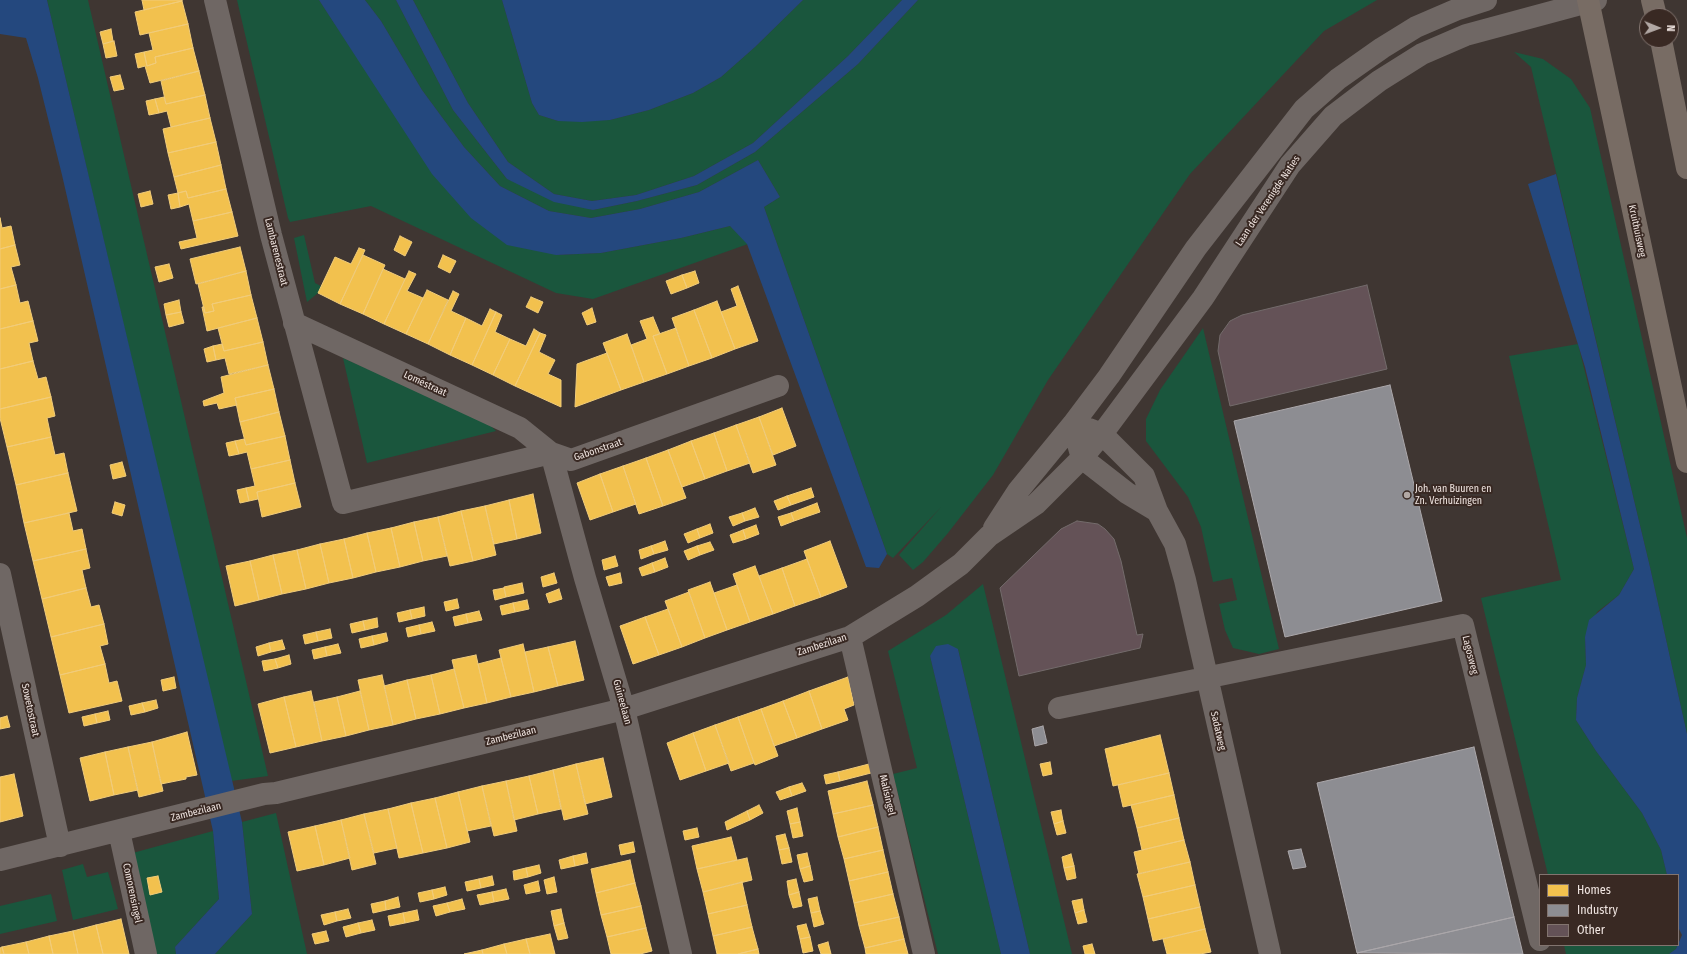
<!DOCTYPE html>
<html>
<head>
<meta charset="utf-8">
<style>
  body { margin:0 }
  #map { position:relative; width:1687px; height:954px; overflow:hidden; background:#3f3632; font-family:"Fira Sans Condensed",sans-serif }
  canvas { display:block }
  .legend { position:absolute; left:1539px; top:874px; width:140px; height:72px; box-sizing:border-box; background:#392923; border:1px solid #82746f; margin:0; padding:5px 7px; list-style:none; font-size:12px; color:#f0e5e1 }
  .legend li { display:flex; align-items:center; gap:8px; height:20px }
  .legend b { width:20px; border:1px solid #82746f }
  .north { position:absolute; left:1639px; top:8px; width:40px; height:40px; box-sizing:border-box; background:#392923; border:1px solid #82746f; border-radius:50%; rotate:91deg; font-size:11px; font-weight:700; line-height:16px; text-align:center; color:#f0e5e1 }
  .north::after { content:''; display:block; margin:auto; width:14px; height:18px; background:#b2a8a4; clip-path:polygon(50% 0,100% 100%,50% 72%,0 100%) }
</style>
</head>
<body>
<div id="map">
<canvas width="1687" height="954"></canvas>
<ul class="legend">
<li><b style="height:11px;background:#f2c14e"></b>Homes</li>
<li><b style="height:11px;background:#8d8d92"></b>Industry</li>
<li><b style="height:11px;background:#645257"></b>Other</li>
</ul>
<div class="north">N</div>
</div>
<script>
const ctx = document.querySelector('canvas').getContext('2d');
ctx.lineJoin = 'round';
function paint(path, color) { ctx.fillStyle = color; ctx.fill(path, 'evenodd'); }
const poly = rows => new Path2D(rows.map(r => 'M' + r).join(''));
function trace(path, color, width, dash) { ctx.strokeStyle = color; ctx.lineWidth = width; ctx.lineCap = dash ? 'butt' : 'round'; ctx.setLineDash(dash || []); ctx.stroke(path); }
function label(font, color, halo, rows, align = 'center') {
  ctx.font = font + ' "Fira Sans Condensed",sans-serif'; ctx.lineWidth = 4; ctx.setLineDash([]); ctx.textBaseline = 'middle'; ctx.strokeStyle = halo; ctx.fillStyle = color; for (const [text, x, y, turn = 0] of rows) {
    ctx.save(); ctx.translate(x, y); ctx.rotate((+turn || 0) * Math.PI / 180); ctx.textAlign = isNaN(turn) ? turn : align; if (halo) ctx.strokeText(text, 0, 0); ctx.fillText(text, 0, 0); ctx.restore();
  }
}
const green = poly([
  [47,0,88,0,268,776,231,781],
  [237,0,319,0,356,56,556,255,601,253,681,238,730,226,748,244,593,299,556,293,371,206,290,222,288,218],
  [365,0,396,0,453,110,507,179,593,210,637,201,697,185,755,152,858,64,918,0,1377,0,1324,31,1190,174,1048,380,993,475,948,533,923,562,913,570,899,555,941,507,893,558,887,554,764,207,780,197,758,160,699,192,640,209,591,218,549,211,500,186,464,147,422,90,381,21],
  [413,0,502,0,532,103,539,115,558,121,610,120,649,110,693,93,721,77,755,47,803,0,902,0,848,56,753,143,694,176,636,195,592,201,554,194,508,162,468,103],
  [1514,52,1543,59,1571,79,1590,108,1687,538,1687,734,1650,567,1531,67],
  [304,235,315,283,321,286,318,293,307,302,294,238],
  [1203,328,1279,649,1259,654,1233,648,1225,630,1219,604,1237,600,1232,578,1213,582,1201,527,1188,497,1146,441,1146,419,1160,390],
  [1578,344,1634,569,1619,595,1597,612,1585,637,1586,665,1577,698,1576,720,1596,751,1642,813,1661,850,1667,875,1548,875,1481,598,1561,580,1509,356],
  [343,358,486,421,496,431,367,463],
  [983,584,1072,954,1030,954,958,649,930,656,1001,954,938,954,893,774,917,768,888,651,946,615],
  [276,813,307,954,215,954,252,914,242,822],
  [213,831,219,899,175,947,176,954,153,954,129,854],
  [83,864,87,877,108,872,118,909,73,920,62,870],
  [51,894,57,921,0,934,0,906],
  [1564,945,1678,945,1676,949,1669,954,1566,954]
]);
const water = poly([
  [0,0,47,0,242,822,252,914,215,954,176,954,175,947,219,899,213,831,62,175,38,78,26,38,0,34],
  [319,0,365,0,381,21,422,90,464,147,500,186,549,211,591,218,640,209,699,192,758,160,780,197,764,207,887,554,879,568,866,567,747,244,730,226,681,238,601,253,556,255,507,245,471,218,432,174],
  [396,0,413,0,468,103,508,162,554,194,592,201,636,195,694,176,753,143,848,56,902,0,918,0,858,64,755,152,697,185,637,201,593,210,554,202,507,179,453,110],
  [502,0,803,0,755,47,721,77,693,93,649,110,610,120,582,122,558,121,539,115,532,103],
  [1556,174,1650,567,1687,734,1687,954,1669,954,1676,949,1682,935,1678,927,1678,875,1667,875,1661,850,1642,813,1596,751,1576,720,1577,698,1586,665,1585,637,1589,620,1619,595,1634,569,1585,367,1528,184],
  [948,644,958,649,1030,954,1001,954,930,656,936,646]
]);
const homes = poly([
  [142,0,182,0,182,1,144,10,142,0],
  [182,1,188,24,140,35,135,12,182,1],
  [188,24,193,48,155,57,156,63,147,66,144,52,153,50,149,33,188,24],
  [111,29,113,41,103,44,100,32,111,29],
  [114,41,117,56,106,58,103,44,114,41],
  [193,48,199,71,150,83,145,66,138,68,135,54,144,52,147,66,156,63,155,57,193,48],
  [199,71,205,95,166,104,161,81,199,71],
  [120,75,124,89,114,91,110,77,120,75],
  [205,95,210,118,171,127,167,111,159,113,155,99,164,97,166,104,205,95],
  [155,99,159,113,149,115,146,101,155,99],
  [210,118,216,142,168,153,163,129,210,118],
  [216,142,221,165,174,177,168,153,216,142],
  [221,165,226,189,188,198,186,191,178,193,174,177,221,165],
  [226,189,232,212,193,221,189,204,180,207,178,193,186,191,188,198,226,189],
  [150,191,153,204,141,207,138,194,150,191],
  [178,193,180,207,171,209,168,195,178,193],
  [232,212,238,236,181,249,179,242,197,238,193,221,232,212],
  [0,218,2,228,11,226,15,245,0,249,0,218],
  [400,236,412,242,405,256,394,250,400,236],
  [15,245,20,265,11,267,16,285,0,289,0,249,15,245],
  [240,247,246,271,196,284,190,259,240,247],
  [359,248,365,250,340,304,318,293,335,257,351,264,359,248],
  [363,255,385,265,363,314,340,304,363,255],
  [443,255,456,261,450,273,438,267,443,255],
  [169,264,173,278,159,282,155,267,169,264],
  [383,269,405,279,384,324,363,314,383,269],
  [246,271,251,295,212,304,214,311,205,313,198,284,246,271],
  [409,271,416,274,407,291,423,298,406,334,384,324,409,271],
  [695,271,699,283,687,288,682,275,695,271],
  [682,275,687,288,671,294,666,281,682,275],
  [16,285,20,303,28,301,33,321,0,329,0,289,16,285],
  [738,286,758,341,735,349,721,312,737,306,731,289,738,286],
  [427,290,448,300,428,344,406,334,427,290],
  [453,291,459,294,451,311,466,318,450,355,428,344,453,291],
  [251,295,257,318,207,331,202,307,204,307,205,313,214,311,212,304,251,295],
  [531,297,543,302,538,313,526,307,531,297],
  [179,300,181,312,166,315,164,304,179,300],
  [717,301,735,349,712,358,694,310,717,301],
  [592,308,596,322,587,325,582,313,592,308],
  [490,309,496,312,472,365,450,355,466,318,482,326,490,309],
  [694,310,712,358,689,366,672,318,694,310],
  [181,312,184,323,169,327,166,315,181,312],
  [496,312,502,315,495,332,510,339,493,375,472,365,496,312],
  [653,317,660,334,653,336,667,374,644,382,631,345,647,339,640,321,653,317],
  [257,318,263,342,224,351,218,328,257,318],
  [33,321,38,341,29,343,33,361,0,369,0,329,33,321],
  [676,328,689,366,667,374,653,336,676,328],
  [534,329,540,333,515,386,493,375,510,339,526,346,534,329],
  [540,333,546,335,539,352,555,360,548,374,561,380,561,407,515,386,540,333],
  [627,334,644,382,621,390,603,343,627,334],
  [263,342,268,365,229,374,225,358,216,360,213,346,222,344,224,351,263,342],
  [213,346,216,360,207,362,204,349,213,346],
  [607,353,621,390,575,407,577,364,607,353],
  [33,361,38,379,46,377,51,397,0,409,0,369,33,361],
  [268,365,274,389,235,398,237,405,219,409,217,403,204,406,203,401,224,393,221,377,268,365],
  [274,389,279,412,240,422,235,398,274,389],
  [51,397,55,416,47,418,51,437,7,447,0,418,0,409,51,397],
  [782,408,796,446,773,455,759,417,782,408],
  [279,412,285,436,246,445,240,422,279,412],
  [759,417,776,465,753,473,736,425,759,417],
  [736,425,750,463,727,471,714,433,736,425],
  [714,433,727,471,705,479,691,441,714,433],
  [285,436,290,460,251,469,247,452,239,454,235,441,244,439,246,445,285,436],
  [51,437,55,455,64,453,68,473,16,485,7,447,51,437],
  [235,441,239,454,229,456,226,443,235,441],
  [691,441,705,479,682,487,668,450,691,441],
  [668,450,686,498,663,506,646,458,668,450],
  [646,458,663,506,639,514,623,466,646,458],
  [290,460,295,483,257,492,258,499,249,501,246,488,255,486,251,469,290,460],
  [122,462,126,476,113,479,110,465,122,462],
  [623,466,636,504,613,512,600,474,623,466],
  [68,473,77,511,24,523,16,485,68,473],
  [600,474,613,512,590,520,577,483,600,474],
  [295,483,301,507,262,517,257,492,295,483],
  [246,488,249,501,240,503,237,490,246,488],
  [811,488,814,497,791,505,787,496,811,488],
  [533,494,541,533,517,539,509,500,533,494],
  [787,496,791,505,778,510,774,501,787,496],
  [509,500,517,539,494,544,485,506,509,500],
  [115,502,125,505,122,516,112,513,115,502],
  [817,503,820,512,794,521,791,513,817,503],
  [485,506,496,555,473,561,461,511,485,506],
  [755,508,759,517,745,521,742,513,755,508],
  [461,511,473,561,450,566,438,517,461,511],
  [69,513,73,531,82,529,86,549,33,561,24,523,69,513],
  [742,513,745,521,733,526,729,517,742,513],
  [791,513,794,521,781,526,778,517,791,513],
  [438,517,447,556,423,561,414,522,438,517],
  [414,522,423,561,400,567,391,528,414,522],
  [710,524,713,533,700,538,697,529,710,524],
  [756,525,759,534,746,539,743,530,756,525],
  [391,528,400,567,376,572,367,533,391,528],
  [697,529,700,538,688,543,684,534,697,529],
  [743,530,746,539,733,543,730,535,743,530],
  [367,533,376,572,353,578,344,539,367,533],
  [344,539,353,578,329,583,320,544,344,539],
  [665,541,668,550,654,554,651,546,665,541],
  [830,541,847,587,821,597,804,551,830,541],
  [710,542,714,550,700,555,697,546,710,542],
  [320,544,329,583,306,589,297,550,320,544],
  [651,546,654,554,641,559,639,550,651,546],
  [697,546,700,555,688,560,684,551,697,546],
  [86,549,90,568,82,570,86,588,42,599,33,561,86,549],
  [297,550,306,589,282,594,273,555,297,550],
  [273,555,282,594,259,600,250,561,273,555],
  [615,556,618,566,604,570,602,560,615,556],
  [665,558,668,567,655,572,652,563,665,558],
  [807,559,821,597,795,606,782,568,807,559],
  [250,561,259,600,235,606,226,566,250,561],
  [652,563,655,572,642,576,639,568,652,563],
  [755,566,773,614,750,622,733,574,755,566],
  [782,568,795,606,773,614,759,576,782,568],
  [554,573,557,583,543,587,541,577,554,573],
  [620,573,622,583,609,586,606,577,620,573],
  [710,582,727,630,705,638,688,590,710,582],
  [522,583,524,593,506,597,504,587,522,583],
  [737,585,750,622,727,630,714,593,737,585],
  [86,588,91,607,99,605,104,624,51,637,42,599,86,588],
  [504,588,506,597,495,600,493,590,504,588],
  [559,589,562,599,549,603,546,594,559,589],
  [689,592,705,638,682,647,665,601,689,592],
  [457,599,459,608,446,611,444,602,457,599],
  [527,600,529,609,515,612,513,603,527,600],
  [513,603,515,612,502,615,500,606,513,603],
  [424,607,425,616,412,619,410,610,424,607],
  [668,609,682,647,659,655,645,617,668,609],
  [410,610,412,619,399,622,397,613,410,610],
  [479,611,482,620,468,623,466,614,479,611],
  [466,614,468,623,455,626,453,617,466,614],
  [645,617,659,655,633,664,620,626,645,617],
  [377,618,378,627,365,630,363,621,377,618],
  [363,621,365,630,352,633,350,624,363,621],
  [432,622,435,631,421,634,419,625,432,622],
  [104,624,108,644,100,646,105,664,60,675,51,637,104,624],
  [419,625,421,634,408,637,406,628,419,625],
  [330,629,332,638,318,641,316,632,330,629],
  [316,632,318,641,305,644,303,635,316,632],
  [386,633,388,641,374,645,372,636,386,633],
  [372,636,374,645,361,648,359,639,372,636],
  [282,640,285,649,271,652,269,643,282,640],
  [575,641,584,680,558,686,548,647,575,641],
  [269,643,271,652,258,656,256,647,269,643],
  [338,644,341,653,327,656,325,647,338,644],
  [523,644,534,692,511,697,499,650,523,644],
  [325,647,327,656,314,659,312,650,325,647],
  [548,647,558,686,534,692,525,652,548,647],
  [289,655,291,664,278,668,275,659,289,655],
  [476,655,487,703,464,708,452,660,476,655],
  [501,658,511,697,487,703,478,664,501,658],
  [275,659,278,668,264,671,262,661,275,659],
  [105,664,109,683,117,681,122,701,69,713,60,675,105,664],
  [454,669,464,708,440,714,431,675,454,669],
  [382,675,393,725,369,730,358,680,382,675],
  [431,675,440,714,416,719,407,680,431,675],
  [174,677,176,688,163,691,161,680,174,677],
  [848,677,854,705,844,709,848,720,822,729,809,691,848,677],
  [407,680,416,719,393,725,384,686,407,680],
  [311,691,322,741,296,747,284,697,311,691],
  [360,691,369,730,346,736,337,697,360,691],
  [809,691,822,729,797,738,783,701,809,691],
  [284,697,296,747,270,753,258,704,284,697],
  [337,697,346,736,322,741,314,702,337,697],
  [156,700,158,708,145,712,142,703,156,700],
  [783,701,797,738,774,746,761,709,783,701],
  [142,703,145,712,131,715,129,706,142,703],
  [761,709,778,756,755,765,738,717,761,709],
  [108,711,110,720,97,723,95,714,108,711],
  [95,714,97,723,84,726,82,717,95,714],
  [7,716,10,727,0,729,0,718,7,716],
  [738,717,754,763,731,771,715,725,738,717],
  [715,725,729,763,706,771,693,733,715,725],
  [187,732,197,775,186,777,186,779,161,784,152,742,187,732],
  [693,733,706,771,680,780,667,743,693,733],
  [1160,735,1169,773,1113,786,1105,749,1160,735],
  [152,742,163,791,139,797,128,747,152,742],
  [128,747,138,790,114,795,105,752,128,747],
  [105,752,114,795,90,801,80,758,105,752],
  [603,758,612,797,585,804,576,764,603,758],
  [1050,762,1052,774,1043,776,1040,764,1050,762],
  [576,764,588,814,564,820,553,770,576,764],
  [869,764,871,773,840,781,838,772,869,764],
  [553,770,561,809,538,814,529,776,553,770],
  [838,772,840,781,826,784,824,775,838,772],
  [1169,773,1174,795,1123,807,1118,785,1169,773],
  [14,774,23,816,0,822,0,777,14,774],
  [529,776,538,814,514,820,506,781,529,776],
  [506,781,517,831,494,836,482,786,506,781],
  [867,781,873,805,833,814,828,791,867,781],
  [802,783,806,791,792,796,789,787,802,783],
  [482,786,491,826,467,831,458,792,482,786],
  [789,787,792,796,780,800,776,792,789,787],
  [458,792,470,842,447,848,435,798,458,792],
  [1174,795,1179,818,1137,828,1131,805,1174,795],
  [435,798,447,848,423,853,411,803,435,798],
  [411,803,423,853,399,858,388,809,411,803],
  [759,805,763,813,750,820,747,811,759,805],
  [873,805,878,827,838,837,833,814,873,805],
  [797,808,800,822,790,824,787,811,797,808],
  [388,809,397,848,374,853,364,814,388,809],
  [1061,810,1063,821,1054,824,1051,812,1061,810],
  [747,811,750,820,727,830,725,822,747,811],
  [364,814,376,864,352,870,341,820,364,814],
  [1179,818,1184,840,1142,850,1137,828,1179,818],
  [341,820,350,858,324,865,315,826,341,820],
  [1063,821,1066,833,1057,835,1054,824,1063,821],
  [800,822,803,836,793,838,790,824,800,822],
  [315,826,324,865,297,871,288,832,315,826],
  [878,827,883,850,844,859,838,837,878,827],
  [697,828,699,837,685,840,683,831,697,828],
  [785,834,789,848,779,850,776,836,785,834],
  [731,837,737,860,697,869,692,846,731,837],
  [1184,840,1190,862,1139,874,1134,852,1184,840],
  [633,842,635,852,621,855,619,845,633,842],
  [789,848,792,862,782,864,779,850,789,848],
  [883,850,888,872,849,881,844,859,883,850],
  [586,853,588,863,575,866,573,856,586,853],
  [807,853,810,866,800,869,797,855,807,853],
  [1071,854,1074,866,1064,868,1062,857,1071,854],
  [573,856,575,866,561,869,559,860,573,856],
  [747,858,752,880,703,892,697,869,747,858],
  [630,860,635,883,596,893,591,869,630,860],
  [1190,862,1195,885,1143,897,1137,874,1190,862],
  [539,865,541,873,528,877,526,868,539,865],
  [810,866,813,880,804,882,800,869,810,866],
  [1074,866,1076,878,1067,880,1064,868,1074,866],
  [526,868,528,877,514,880,513,871,526,868],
  [888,872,893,894,854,903,849,881,888,872],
  [158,876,162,892,150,895,147,878,158,876],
  [492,876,494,885,481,888,479,879,492,876],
  [554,877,557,892,547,894,544,880,554,877],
  [479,879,481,888,467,891,465,882,479,879],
  [796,879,799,892,789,895,787,881,796,879],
  [538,881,540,891,526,894,524,885,538,881],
  [742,882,747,905,708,914,703,892,742,882],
  [635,883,641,906,601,915,596,893,635,883],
  [1195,885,1200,907,1148,919,1143,897,1195,885],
  [445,887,447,895,434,899,432,890,445,887],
  [506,889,509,899,494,902,492,892,506,889],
  [432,890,434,899,420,902,418,893,432,890],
  [492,892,494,902,480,905,477,895,492,892],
  [799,892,802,906,793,908,789,895,799,892],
  [893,894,899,917,859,926,854,903,893,894],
  [398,897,400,907,386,910,385,901,398,897],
  [817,897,820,911,811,913,808,899,817,897],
  [462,899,465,909,450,912,447,903,462,899],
  [1082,899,1084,910,1075,913,1072,901,1082,899],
  [385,901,386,910,373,913,371,904,385,901],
  [447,903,450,912,436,916,433,906,447,903],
  [747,905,752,927,713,936,708,914,747,905],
  [641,906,646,928,607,937,601,915,641,906],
  [1200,907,1205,929,1153,941,1148,919,1200,907],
  [348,909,351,918,337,921,335,912,348,909],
  [561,909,564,923,554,926,551,911,561,909],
  [417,910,419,920,405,923,403,913,417,910],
  [1084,910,1087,922,1078,924,1075,913,1084,910],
  [820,911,824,924,814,927,811,913,820,911],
  [335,912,337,921,324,925,321,915,335,912],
  [403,913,405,923,390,926,388,916,403,913],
  [899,917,904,939,865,948,859,926,899,917],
  [121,919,129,954,103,954,96,925,121,919],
  [372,920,375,930,361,933,358,923,372,920],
  [358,923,361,933,346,937,343,927,358,923],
  [564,923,568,938,558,940,554,926,564,923],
  [806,924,810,937,800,939,797,926,806,924],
  [96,925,103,954,78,954,73,931,96,925],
  [752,927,758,949,738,954,717,954,713,936,752,927],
  [646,928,652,951,640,954,611,954,607,937,646,928],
  [1205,929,1211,952,1200,954,1167,954,1163,939,1205,929],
  [73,931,78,954,53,954,49,936,73,931],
  [326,931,329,941,315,944,312,934,326,931],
  [550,934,555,954,530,954,526,939,550,934],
  [49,936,53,954,29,954,26,942,49,936],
  [810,937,813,951,803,953,800,939,810,937],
  [526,939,530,954,507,954,504,944,526,939],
  [904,939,908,954,866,954,865,948,904,939],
  [26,942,29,954,4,954,2,947,26,942],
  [828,942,831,954,821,954,818,945,828,942],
  [504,944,507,954,483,954,482,950,504,944],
  [1092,944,1095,954,1085,954,1083,946,1092,944],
  [2,947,4,954,0,954,0,948,2,947],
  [758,949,759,954,738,954,758,949],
  [482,950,483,954,464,954,482,950]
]);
const industry = poly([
  [1390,385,1442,601,1285,637,1234,421,1390,385],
  [1043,726,1047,743,1035,746,1032,729,1043,726],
  [1474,747,1514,917,1357,953,1317,783,1474,747],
  [1301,849,1306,867,1293,869,1288,851,1301,849],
  [1514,917,1523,954,1357,953,1514,917]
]);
const building = poly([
  [1367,285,1387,369,1230,406,1218,351,1220,335,1230,321,1242,315,1367,285],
  [1077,521,1098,524,1105,529,1114,539,1121,561,1137,635,1143,634,1140,648,1019,676,1000,588,1061,529,1077,521]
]);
const minor = poly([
  [215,0,271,235,343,503,551,453,571,460,778,386],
  [294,323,520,428,551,453,585,578,624,709,681,954],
  [1089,429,1102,434,1144,476,1157,511,1175,544,1185,580,1270,954],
  [1078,444,1082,458,1127,493,1157,511],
  [994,528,1018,491,1073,424,1109,376,1196,248,1304,109,1338,79,1382,48,1416,27,1458,9,1486,0],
  [0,574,60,846],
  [850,637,924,954],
  [1059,708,1463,625,1540,940],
  [119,831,146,954],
  [0,860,264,794,276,793,624,709,850,637,917,596,961,564,989,536,1036,504,1082,458,1102,434,1203,298,1290,165,1333,116,1379,81,1422,54,1466,35,1596,0]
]);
const major = poly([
  [1588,0,1687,462],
  [1652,0,1656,16],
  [1661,40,1687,168]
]);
const markers = [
  [1407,495,4,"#b2a8a4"]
];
const streetNames = [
  ["Laan der Verenigde Naties",1268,201,-56],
  ["Kruithuisweg",1637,231,78],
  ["Lambarenestraat",276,252,76],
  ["Loméstraat",425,384,25],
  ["Gabonstraat",598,450,-19],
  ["Zambezilaan",822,645,-18],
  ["Lagosweg",1470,655,76],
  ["Guineelaan",622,702,75],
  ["Sowetostraat",30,710,78],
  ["Sadatweg",1218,731,77],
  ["Zambezilaan",511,736,-14],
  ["Malisingel",887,795,77],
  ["Zambezilaan",196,812,-14],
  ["Comorensingel",132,893,78]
];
const poiNames = [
  ["Joh. van Buuren en",1415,489],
  ["Zn. Verhuizingen",1415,501]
];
paint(green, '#1a563d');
paint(water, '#24487e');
paint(homes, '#f2c14e');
trace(homes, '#f1cc7a', 1);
paint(industry, '#8d8d92');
trace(industry, '#aba7aa', 1);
paint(building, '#645257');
trace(building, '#736b6b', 1);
trace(minor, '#6f6764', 22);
trace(major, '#786c64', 22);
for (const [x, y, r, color] of markers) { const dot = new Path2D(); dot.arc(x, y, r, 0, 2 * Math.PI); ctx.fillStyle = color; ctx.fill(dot); trace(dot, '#392923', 1.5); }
label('10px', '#f0e5e1', '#392923', streetNames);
label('10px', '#f0e5e1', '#392923', poiNames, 'left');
</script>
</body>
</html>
